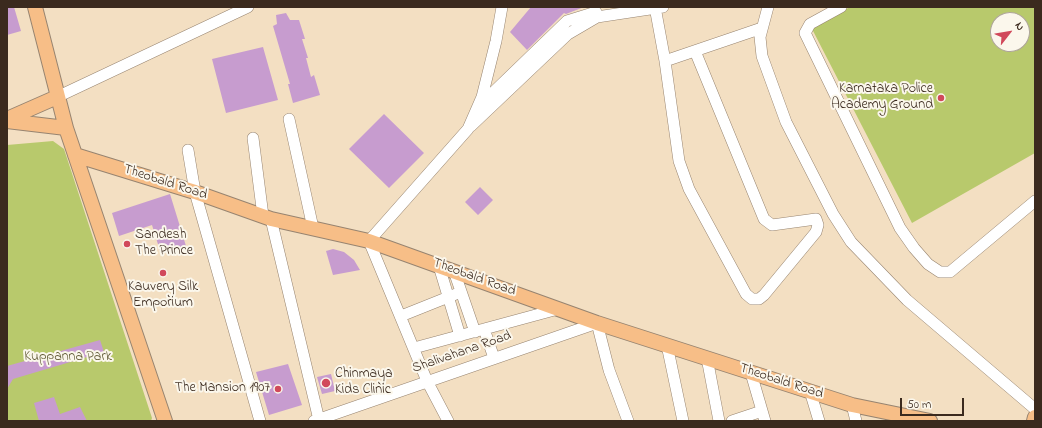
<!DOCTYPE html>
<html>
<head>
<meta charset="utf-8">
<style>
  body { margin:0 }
  #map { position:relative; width:1042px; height:428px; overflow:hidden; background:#f3dfc2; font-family:"Indie Flower",sans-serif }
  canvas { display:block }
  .frame { position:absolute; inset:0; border:8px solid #3b2a1e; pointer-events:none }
  .north { position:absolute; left:990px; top:12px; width:40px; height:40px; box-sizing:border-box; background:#fbf7ec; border:1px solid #aea59a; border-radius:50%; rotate:59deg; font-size:11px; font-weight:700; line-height:16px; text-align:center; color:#3b2a1e }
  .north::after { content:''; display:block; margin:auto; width:14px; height:18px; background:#d1495b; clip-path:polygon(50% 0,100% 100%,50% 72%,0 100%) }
  .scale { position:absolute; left:900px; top:398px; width:64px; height:18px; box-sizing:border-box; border:2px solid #3b2a1e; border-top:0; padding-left:5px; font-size:12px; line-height:14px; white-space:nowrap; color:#3b2a1e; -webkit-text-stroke:3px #fbf7ec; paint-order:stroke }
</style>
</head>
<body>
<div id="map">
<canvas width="1042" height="428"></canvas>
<div class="frame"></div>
<div class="north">N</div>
<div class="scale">50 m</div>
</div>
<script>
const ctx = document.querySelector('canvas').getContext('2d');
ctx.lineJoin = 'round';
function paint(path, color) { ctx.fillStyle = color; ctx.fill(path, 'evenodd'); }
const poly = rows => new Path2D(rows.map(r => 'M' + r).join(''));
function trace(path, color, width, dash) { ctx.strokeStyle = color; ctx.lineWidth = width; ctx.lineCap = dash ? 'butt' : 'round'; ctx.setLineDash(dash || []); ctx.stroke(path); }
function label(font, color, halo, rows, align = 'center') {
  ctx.font = font + ' "Indie Flower",sans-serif'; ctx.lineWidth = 4; ctx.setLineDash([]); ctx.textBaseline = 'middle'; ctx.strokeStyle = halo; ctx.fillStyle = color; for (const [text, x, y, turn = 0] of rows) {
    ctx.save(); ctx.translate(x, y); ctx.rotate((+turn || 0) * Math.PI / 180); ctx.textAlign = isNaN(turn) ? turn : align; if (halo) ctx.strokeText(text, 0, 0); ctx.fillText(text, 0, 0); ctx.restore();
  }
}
const green = poly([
  [850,7,1035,7,1035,153,912,223,811,27],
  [998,20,1022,20,1022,44,998,44],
  [53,141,64,149,152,418,151,421,7,421,7,145]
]);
const building = poly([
  [7,7,14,7,21,31,7,35],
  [531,7,584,7,566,14,564,13,527,50,510,32],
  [286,13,290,20,299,20,305,39,302,39,308,58,306,58,311,77,314,75,320,95,293,103,288,84,290,84,273,26,277,24,276,15],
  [263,47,278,100,226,113,212,59],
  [384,114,424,153,389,188,349,149],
  [480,187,493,200,478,215,465,202],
  [170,194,186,246,161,254,152,225,119,236,112,213],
  [333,249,344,252,354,260,360,270,333,275,326,251],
  [100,340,104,352,13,379,7,389,7,366],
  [288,364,302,405,269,415,256,372],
  [331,374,335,391,322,394,317,377],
  [54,397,60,414,80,407,87,421,39,421,34,403]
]);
const minor = poly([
  [655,7,665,61,679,161,689,189,746,294,752,299,759,299,764,295,816,232,818,225,816,219,772,225,764,219,695,51],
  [768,7,760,37,762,56,786,122,833,214,851,242,907,300,1035,409],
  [841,7,810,24,805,33,900,228,914,248,928,264,940,272,950,272,1035,201],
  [665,61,762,28],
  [57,97,248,7],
  [479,106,567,21,596,12],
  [289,119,313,228],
  [471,126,568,34,597,17,663,7],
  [253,138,263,216],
  [188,150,195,192,260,421],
  [271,219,319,420],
  [439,266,460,336],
  [454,271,475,332],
  [401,316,461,292],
  [484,329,494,358],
  [667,345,683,421],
  [414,348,558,309],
  [707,358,719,421],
  [751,373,765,421],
  [810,391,819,421],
  [852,405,856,421],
  [314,421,597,323,609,370,628,421],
  [448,421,427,381,369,241,468,129,482,97,496,41,502,7],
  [732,421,762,411]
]);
const major = poly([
  [35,7,66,128,165,421],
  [7,119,57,97],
  [7,121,66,128],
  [75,155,195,192,271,219,369,241,597,323,852,405,930,421],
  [1034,421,1035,417]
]);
const markers = [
  [941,98,4,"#d1495b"],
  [127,244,4,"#d1495b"],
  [163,273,4,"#d1495b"],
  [326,383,5,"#d1495b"],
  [278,389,4,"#d1495b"]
];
const poiNames = [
  ["Karnataka Police",933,90],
  ["Academy Ground",933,106],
  ["Sandesh",135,236,"left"],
  ["The Prince",135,252,"left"],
  ["Kauvery Silk",163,288,"center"],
  ["Emporium",163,304,"center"],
  ["Chinmaya",335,375,"left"],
  ["Kids Clinic",335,391,"left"],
  ["The Mansion 1907",270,389]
];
const streetNames = [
  ["Theobald Road",165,183,18],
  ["Theobald Road",474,278,20],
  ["Shalivahana Road",462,353,-19],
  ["Theobald Road",781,382,18]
];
const parkNames = [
  ["Kuppanna Park",68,358]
];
paint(green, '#b8c96c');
paint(building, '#c79ccf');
trace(minor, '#978470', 12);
trace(major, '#978470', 16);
trace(minor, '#fff', 11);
trace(major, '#f7be87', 14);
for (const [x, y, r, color] of markers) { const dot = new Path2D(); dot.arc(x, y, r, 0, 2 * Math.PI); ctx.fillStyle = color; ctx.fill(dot); trace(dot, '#fbf7ec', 1.5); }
label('14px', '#3b2a1e', '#fbf7ec', poiNames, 'right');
label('14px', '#3b2a1e', '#fbf7ec', streetNames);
label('14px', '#605a35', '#fbf7ec', parkNames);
</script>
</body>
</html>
